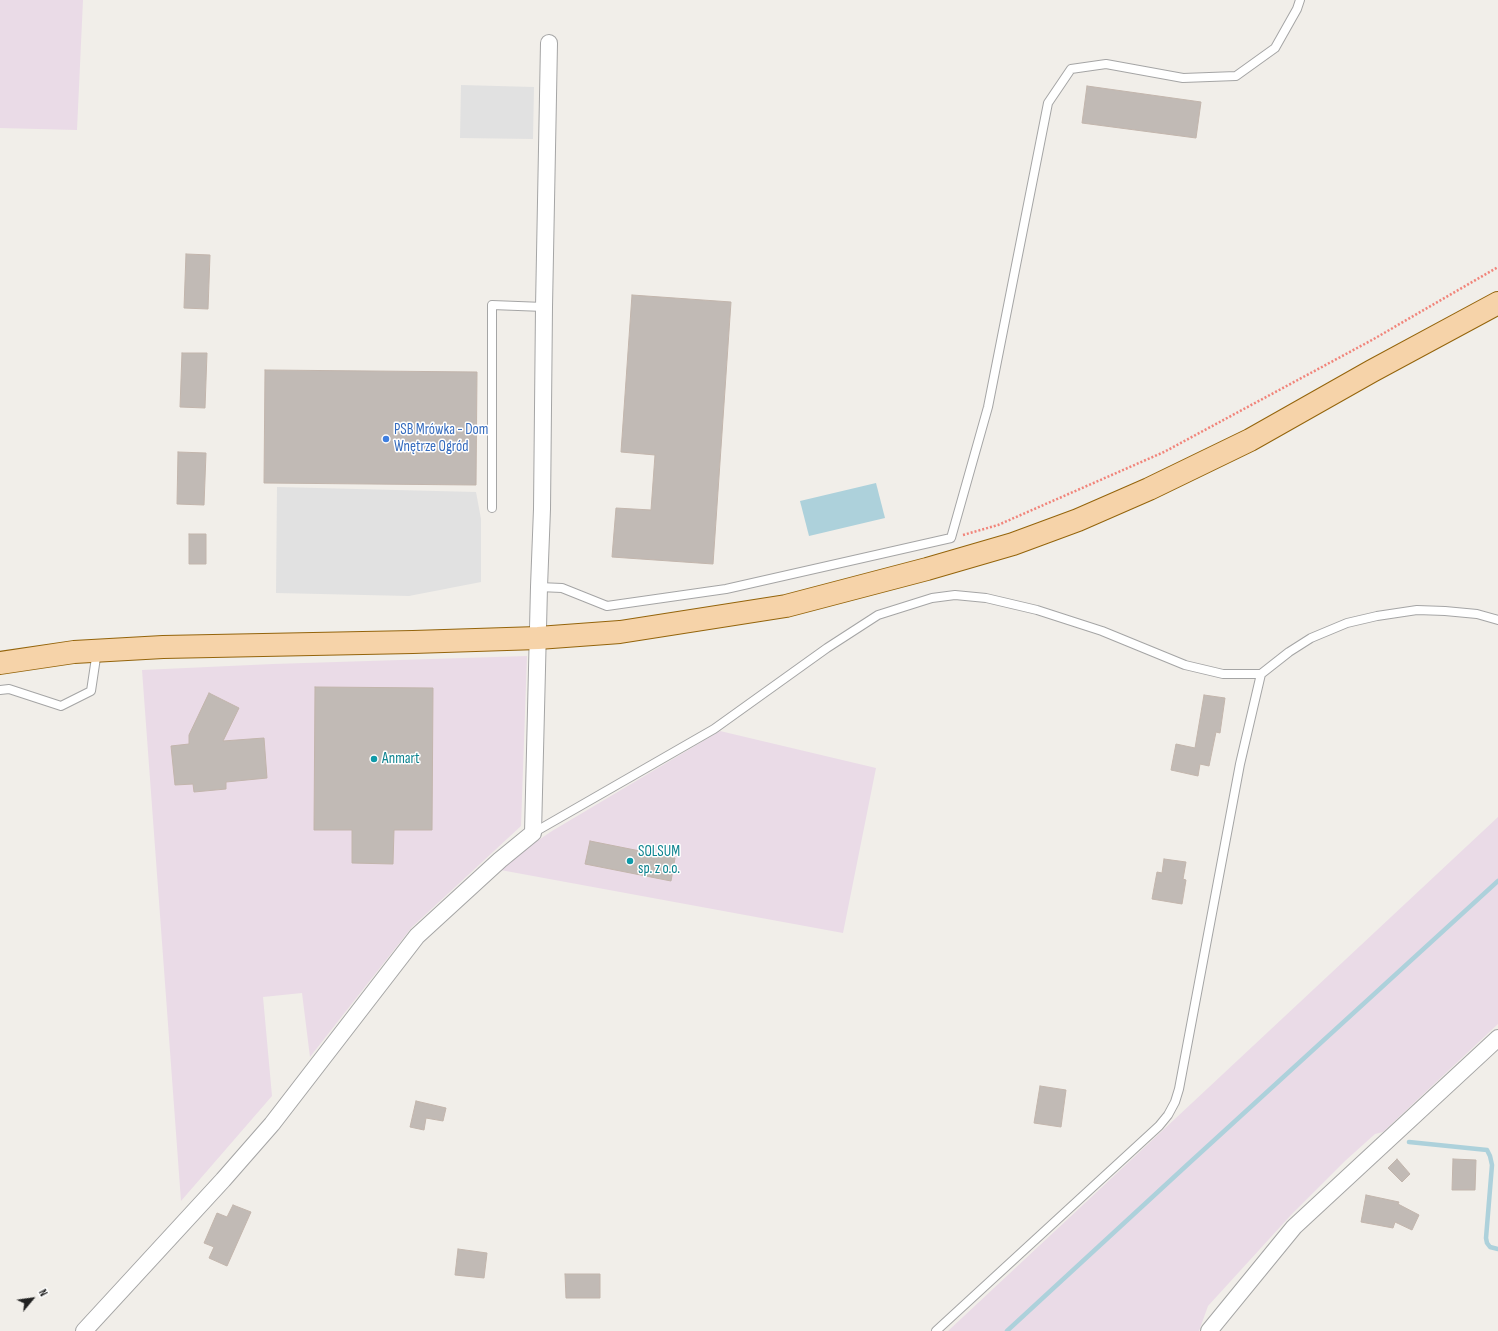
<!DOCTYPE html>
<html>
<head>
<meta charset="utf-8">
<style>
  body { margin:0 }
  #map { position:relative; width:1498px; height:1331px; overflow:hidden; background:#f1eee9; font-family:"Sofia Sans Condensed",sans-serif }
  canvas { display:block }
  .north { position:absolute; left:12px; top:1279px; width:40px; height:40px; -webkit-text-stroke:3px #fff; paint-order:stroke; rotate:61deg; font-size:11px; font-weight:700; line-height:16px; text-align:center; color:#212121 }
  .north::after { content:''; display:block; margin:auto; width:14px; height:18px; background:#212121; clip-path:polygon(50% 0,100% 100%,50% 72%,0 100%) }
</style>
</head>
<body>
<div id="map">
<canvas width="1498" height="1331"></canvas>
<div class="north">N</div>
</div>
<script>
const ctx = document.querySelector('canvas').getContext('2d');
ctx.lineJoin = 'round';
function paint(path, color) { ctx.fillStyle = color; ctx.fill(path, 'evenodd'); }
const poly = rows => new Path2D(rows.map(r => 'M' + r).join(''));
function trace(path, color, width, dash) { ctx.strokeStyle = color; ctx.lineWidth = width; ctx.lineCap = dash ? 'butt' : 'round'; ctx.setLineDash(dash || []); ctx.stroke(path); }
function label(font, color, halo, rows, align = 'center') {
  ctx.font = font + ' "Sofia Sans Condensed",sans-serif'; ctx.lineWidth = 3; ctx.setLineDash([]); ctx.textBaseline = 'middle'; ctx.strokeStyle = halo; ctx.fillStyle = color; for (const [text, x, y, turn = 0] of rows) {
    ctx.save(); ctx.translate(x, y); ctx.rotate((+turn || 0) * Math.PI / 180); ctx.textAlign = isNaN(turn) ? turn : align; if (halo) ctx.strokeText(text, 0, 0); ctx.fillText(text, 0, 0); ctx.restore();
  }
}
const industrial = poly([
  [0,0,83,0,77,130,0,128],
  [527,656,521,826,412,927,310,1057,302,993,263,997,272,1096,181,1201,142,670,273,664],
  [720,731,876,768,843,933,495,869,552,831],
  [1498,817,1498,1024,1383,1132,1375,1134,1345,1161,1291,1215,1208,1306,1199,1331,948,1331]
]);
const parking = poly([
  [461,85,534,87,533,139,460,138],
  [277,487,476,492,481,519,481,582,409,596,276,593]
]);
const water = poly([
  [876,483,885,518,809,536,800,501]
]);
const stream = poly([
  [1409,1142,1487,1150,1490,1156,1492,1165,1486,1238,1487,1243,1490,1247,1498,1249],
  [1007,1331,1186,1166,1498,881]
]);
const building = poly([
  [1087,86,1201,102,1196,138,1082,123,1087,86],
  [186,254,210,255,208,309,184,308,186,254],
  [632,295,731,302,713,564,612,557,616,508,651,510,655,455,621,452,632,295],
  [182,353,207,353,205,408,180,407,182,353],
  [265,370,477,372,476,485,264,483,265,370],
  [178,452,206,453,204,505,177,504,178,452],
  [189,534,206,534,206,564,189,564,189,534],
  [315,687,433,688,432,830,394,830,393,864,352,863,352,830,314,830,315,687],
  [209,693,239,708,223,741,264,738,267,778,226,782,226,789,194,792,193,784,175,785,171,746,189,744,189,735,209,693],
  [1204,695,1225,698,1220,733,1216,732,1209,766,1200,764,1198,776,1171,770,1176,744,1195,748,1204,695],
  [590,841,675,858,671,881,585,864,590,841],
  [1164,859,1186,862,1183,879,1186,880,1182,904,1152,899,1157,872,1162,873,1164,859],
  [1040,1086,1066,1090,1061,1127,1034,1123,1040,1086],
  [416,1101,446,1108,443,1121,426,1118,424,1130,410,1127,416,1101],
  [1397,1159,1410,1174,1402,1182,1388,1168,1397,1159],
  [1453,1159,1476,1160,1475,1190,1452,1190,1453,1159],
  [1366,1195,1399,1202,1398,1204,1419,1215,1412,1230,1395,1222,1393,1228,1361,1222,1366,1195],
  [233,1205,251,1212,227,1266,209,1258,214,1247,204,1243,217,1213,227,1217,233,1205],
  [458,1249,487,1253,484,1278,455,1275,458,1249],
  [565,1274,600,1274,600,1298,566,1298,565,1274]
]);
const path = poly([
  [963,535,998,525,1164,452,1372,340,1498,267]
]);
const service = poly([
  [492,508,492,305,544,307],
  [539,587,562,588,607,606,726,589,951,538,988,407,1048,103,1071,69,1106,64,1183,78,1236,76,1275,48,1297,9,1300,0],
  [0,690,9,689,61,706,91,691,97,651],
  [533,833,714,729,827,648,878,615,932,598,955,595,986,598,1037,610,1102,631,1185,665,1223,674,1261,674,1289,652,1311,638,1347,623,1377,616,1417,610,1445,611,1477,614,1498,620],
  [936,1331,1159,1126,1168,1115,1175,1102,1179,1089,1240,764,1261,674]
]);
const minor = poly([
  [84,1331,223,1180,272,1124,417,936,500,860,533,833,539,587,542,509,544,307,549,43],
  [1209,1331,1294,1227,1498,1038]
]);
const primary = poly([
  [0,663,74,652,163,647,413,642,538,638,620,632,786,606,927,569,1013,544,1078,520,1149,489,1250,440,1372,371,1498,303]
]);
const markers = [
  [386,439,4,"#3f7fe0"],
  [374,759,4,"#0f9aa8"],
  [630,861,4,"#0f9aa8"]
];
const shopNames = [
  ["PSB Mrówka - Dom",394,430],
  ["Wnętrze Ogród",394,447]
];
const cultureNames = [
  ["Anmart",382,759],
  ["SOLSUM",638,852],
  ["sp. z o.o.",638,869]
];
paint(industrial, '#eadbe7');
paint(parking, '#e1e1e1');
paint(water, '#add1db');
trace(stream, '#add1db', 4.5);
paint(building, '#c1bab5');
trace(building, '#c2b5ac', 1);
trace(service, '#a5a5a5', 10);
trace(minor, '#a5a5a5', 18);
trace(primary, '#94640b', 24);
trace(path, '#f1847a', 2.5, [2, 2]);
trace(service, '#fff', 8);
trace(minor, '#fff', 16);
trace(primary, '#f6d3a9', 22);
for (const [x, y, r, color] of markers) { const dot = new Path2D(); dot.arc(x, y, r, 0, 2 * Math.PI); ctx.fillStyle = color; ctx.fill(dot); trace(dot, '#fff', 1.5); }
label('15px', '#366cbe', '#fff', shopNames, 'left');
label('15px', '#0d838f', '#fff', cultureNames, 'left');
</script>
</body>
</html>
